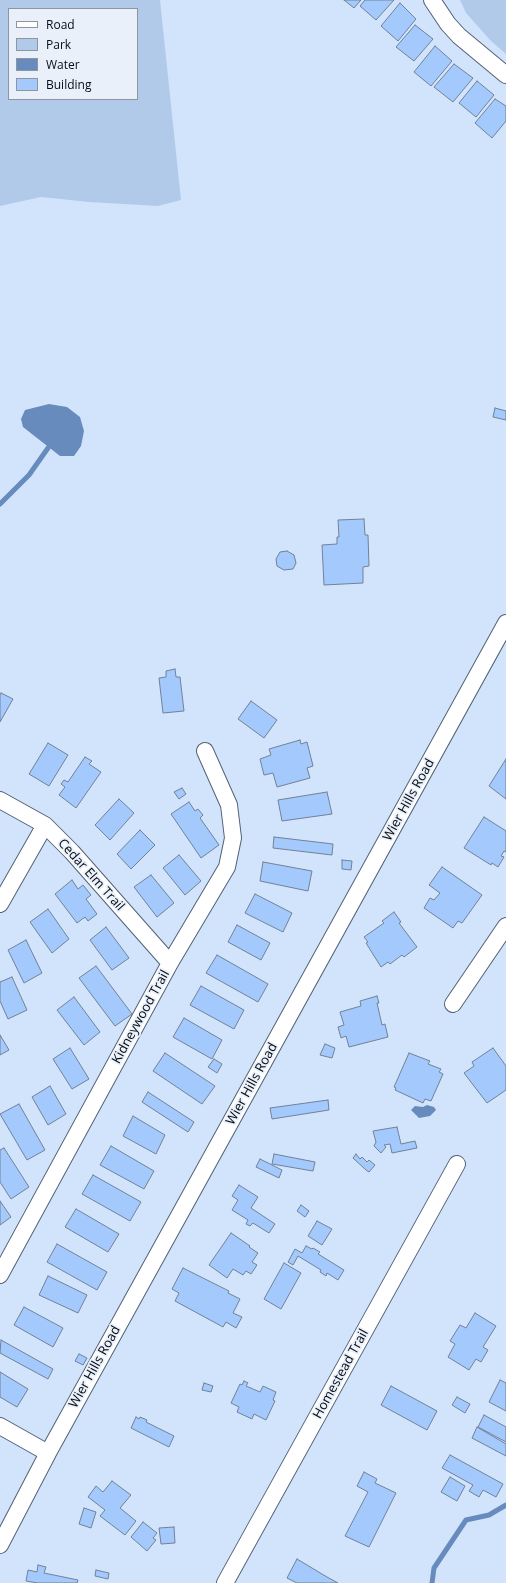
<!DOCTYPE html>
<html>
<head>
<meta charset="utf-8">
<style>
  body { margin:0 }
  #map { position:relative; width:506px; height:1583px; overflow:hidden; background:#d2e4fc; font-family:"Open Sans",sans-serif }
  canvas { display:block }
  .legend { position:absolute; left:8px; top:8px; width:130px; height:92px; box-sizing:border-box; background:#e9f0fa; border:1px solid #8e959e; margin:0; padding:5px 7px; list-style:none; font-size:12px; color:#060c13 }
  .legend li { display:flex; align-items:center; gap:8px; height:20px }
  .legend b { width:20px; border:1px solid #8e959e }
</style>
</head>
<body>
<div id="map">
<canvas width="506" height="1583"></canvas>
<ul class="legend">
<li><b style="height:5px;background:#fff"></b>Road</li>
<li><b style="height:11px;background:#b2caea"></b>Park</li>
<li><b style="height:11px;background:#678bbc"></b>Water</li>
<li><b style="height:11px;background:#a3c9fd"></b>Building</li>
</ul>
</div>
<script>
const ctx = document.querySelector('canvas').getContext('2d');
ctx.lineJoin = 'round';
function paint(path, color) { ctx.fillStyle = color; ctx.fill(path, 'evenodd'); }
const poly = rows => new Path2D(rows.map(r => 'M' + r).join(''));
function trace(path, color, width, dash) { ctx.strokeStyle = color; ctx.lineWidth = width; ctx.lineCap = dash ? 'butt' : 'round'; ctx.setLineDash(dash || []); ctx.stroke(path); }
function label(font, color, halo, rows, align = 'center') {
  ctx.font = font + ' "Open Sans",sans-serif'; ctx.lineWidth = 3.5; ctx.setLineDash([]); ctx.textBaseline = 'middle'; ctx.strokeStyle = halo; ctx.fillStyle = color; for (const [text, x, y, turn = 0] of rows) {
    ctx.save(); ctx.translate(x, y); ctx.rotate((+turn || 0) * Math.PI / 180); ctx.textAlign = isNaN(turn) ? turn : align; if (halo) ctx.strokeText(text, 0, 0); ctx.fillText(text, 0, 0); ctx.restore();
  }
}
const green = poly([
  [0,0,160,0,181,200,158,206,89,202,41,197,0,206],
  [9,9,137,9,137,99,9,99],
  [460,0,506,0,506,54,491,41,466,13]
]);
const water = poly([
  [49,404,67,407,80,417,84,431,81,446,74,456,60,456,23,427,21,419,25,410],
  [427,1105,434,1107,436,1110,430,1116,419,1118,411,1110,415,1106,423,1107]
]);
const stream = poly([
  [0,504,29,475,48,448],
  [432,1583,434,1568,466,1520,489,1515,506,1505]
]);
const building = poly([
  [344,0,361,0,354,8,344,0],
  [365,0,394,0,376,20,360,6,365,0],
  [400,3,416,19,398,41,381,26,400,3],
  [415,25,433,39,414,61,396,47,415,25],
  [435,46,452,61,431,86,414,72,435,46],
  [454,64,473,78,453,102,434,87,454,64],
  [477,81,494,95,476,117,459,103,477,81],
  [495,99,506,106,506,121,492,138,475,123,495,99],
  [495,408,506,411,506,420,493,417,495,408],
  [364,519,365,535,368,535,369,566,363,567,363,583,324,585,322,545,337,544,337,537,339,537,338,520,364,519],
  [287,551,294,555,296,563,293,569,284,570,277,566,276,559,280,552,287,551],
  [175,669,176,677,180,677,184,711,163,713,159,678,166,677,166,671,175,669],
  [1,693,13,699,0,722,0,695,1,693],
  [251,701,277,720,264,738,238,719,251,701],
  [300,740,301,744,307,742,313,766,307,768,310,778,277,787,273,773,264,775,260,759,271,755,269,749,300,740],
  [48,743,68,755,49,786,29,774,48,743],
  [85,757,92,761,89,764,101,772,76,808,59,795,65,787,61,784,64,780,68,782,85,757],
  [506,759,506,799,489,786,506,759],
  [182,788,186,794,179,799,174,792,182,788],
  [327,792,332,814,282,821,278,800,327,792],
  [119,799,134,813,110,840,95,825,119,799],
  [189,802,195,811,198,809,203,815,200,818,219,845,201,858,171,814,189,802],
  [484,817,506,831,506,852,504,851,501,856,504,857,498,867,492,863,491,865,464,848,484,817],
  [140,830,155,845,131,869,117,854,140,830],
  [274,837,333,844,332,855,273,848,274,837],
  [179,855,201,881,185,895,163,868,179,855],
  [342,860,352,861,351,870,342,869,342,860],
  [263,862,312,871,308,891,260,881,263,862],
  [442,867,482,895,462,923,458,921,453,928,424,908,430,898,434,900,440,893,429,885,442,867],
  [151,875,174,903,157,917,134,887,151,875],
  [72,880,78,889,83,885,91,895,86,899,97,914,88,921,85,917,77,923,55,894,72,880],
  [255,894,292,913,283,932,245,913,255,894],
  [48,909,69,939,52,953,30,922,48,909],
  [394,912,401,922,399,923,417,947,404,957,402,955,390,964,388,962,381,967,366,943,368,942,364,937,384,923,382,921,394,912],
  [237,925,270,943,261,960,228,942,237,925],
  [106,927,129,958,112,970,90,940,106,927],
  [26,940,42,973,24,983,8,950,26,940],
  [217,955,268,984,258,1002,206,973,217,955],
  [96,966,132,1014,115,1026,79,978,96,966],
  [12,977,27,1010,8,1019,0,1001,0,982,12,977],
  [201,986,244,1010,234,1029,190,1005,201,986],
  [377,996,379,1003,377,1003,382,1025,385,1024,388,1037,349,1047,346,1036,341,1038,338,1027,344,1025,340,1012,361,1006,360,1001,377,996],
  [74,997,100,1032,84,1045,57,1010,74,997],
  [184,1018,222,1040,212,1059,173,1037,184,1018],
  [0,1035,9,1050,0,1055,0,1035],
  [325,1044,335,1048,332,1058,320,1055,325,1044],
  [70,1048,89,1079,72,1089,53,1059,70,1048],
  [493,1048,506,1066,506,1090,487,1103,464,1073,474,1066,472,1062,493,1048],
  [165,1053,215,1086,202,1104,153,1071,165,1053],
  [409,1053,430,1061,428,1064,441,1069,439,1072,443,1074,431,1101,425,1099,423,1103,395,1090,396,1088,394,1087,409,1053],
  [214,1059,222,1064,217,1073,208,1067,214,1059],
  [50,1086,66,1114,48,1125,32,1097,50,1086],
  [148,1092,194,1122,188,1132,142,1102,148,1092],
  [328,1100,329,1110,272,1119,270,1108,328,1100],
  [19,1104,45,1150,27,1160,0,1114,19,1104],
  [133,1116,165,1135,156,1154,123,1136,133,1116],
  [397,1127,401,1144,415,1141,417,1148,392,1153,390,1144,384,1145,386,1147,381,1153,374,1146,376,1142,373,1131,397,1127],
  [111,1146,154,1171,144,1189,100,1165,111,1146],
  [4,1148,29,1187,11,1199,0,1182,0,1150,4,1148],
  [274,1154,315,1162,313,1171,272,1164,274,1154],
  [356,1154,360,1159,362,1157,367,1162,369,1160,375,1165,369,1172,366,1170,353,1158,356,1154],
  [260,1159,282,1170,279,1178,256,1167,260,1159],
  [93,1175,141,1202,130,1221,82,1194,93,1175],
  [239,1185,258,1197,251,1208,275,1224,269,1233,253,1223,250,1226,246,1224,248,1220,232,1210,238,1200,232,1196,239,1185],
  [0,1201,11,1217,0,1225,0,1201],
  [301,1205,309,1211,305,1217,297,1211,301,1205],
  [76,1209,119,1234,108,1252,65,1227,76,1209],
  [317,1221,332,1229,322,1245,308,1236,317,1221],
  [231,1233,250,1246,249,1247,258,1253,252,1262,257,1265,251,1274,246,1271,243,1275,233,1269,227,1278,209,1265,231,1233],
  [57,1244,107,1272,97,1290,47,1262,57,1244],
  [306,1246,312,1249,313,1248,320,1252,318,1254,344,1270,338,1280,327,1273,326,1276,320,1272,321,1270,298,1256,293,1265,288,1262,295,1249,302,1253,306,1246],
  [284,1263,301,1273,281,1309,264,1299,284,1263],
  [183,1268,229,1291,228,1293,240,1299,233,1313,242,1317,236,1328,226,1322,223,1327,175,1301,179,1293,172,1289,183,1268],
  [48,1276,87,1295,78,1313,39,1295,48,1276],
  [24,1307,63,1328,53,1347,14,1325,24,1307],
  [475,1313,496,1326,483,1347,488,1350,481,1362,476,1359,469,1370,448,1357,455,1344,450,1341,460,1325,466,1328,475,1313],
  [1,1340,53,1369,48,1379,0,1353,1,1340],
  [79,1354,87,1358,83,1365,75,1361,79,1354],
  [0,1372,28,1389,17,1407,0,1397,0,1372],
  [500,1380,506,1383,506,1411,489,1402,500,1380],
  [244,1381,248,1383,246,1386,260,1392,263,1386,276,1392,273,1400,275,1401,266,1420,254,1414,252,1419,237,1412,239,1407,231,1403,240,1384,242,1385,244,1381],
  [204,1383,213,1386,211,1392,202,1390,204,1383],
  [391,1386,437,1411,427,1430,381,1405,391,1386],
  [457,1397,470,1404,465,1413,452,1405,457,1397],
  [484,1415,506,1427,506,1442,478,1427,484,1415],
  [136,1417,139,1419,140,1417,147,1420,146,1422,174,1436,169,1447,131,1428,136,1417],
  [477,1427,506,1444,506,1456,472,1438,477,1427],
  [450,1455,503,1484,496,1497,483,1490,479,1497,469,1491,473,1485,442,1468,450,1455],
  [364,1472,377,1479,375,1483,396,1493,369,1547,345,1536,368,1492,357,1486,364,1472],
  [450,1477,465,1486,457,1501,441,1492,450,1477],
  [112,1481,131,1495,120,1508,136,1521,125,1535,100,1516,105,1510,88,1497,96,1486,103,1492,112,1481],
  [84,1508,96,1512,91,1528,79,1524,84,1508],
  [143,1522,157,1533,153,1538,156,1540,147,1551,131,1537,143,1522],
  [174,1527,175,1543,161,1544,159,1528,174,1527],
  [297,1559,327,1577,338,1583,297,1583,287,1578,297,1559],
  [38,1565,46,1567,44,1573,78,1580,77,1583,38,1583,26,1581,28,1570,37,1572,38,1565],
  [96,1570,109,1573,108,1579,95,1576,96,1570]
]);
const street = poly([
  [432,0,448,24,459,36,506,75],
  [0,800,45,825,72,852,170,963],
  [0,904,45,825],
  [453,1004,506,926],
  [0,1275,170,963,227,867,233,838,229,805,205,751],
  [0,1426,48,1453],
  [0,1545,48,1453,506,623],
  [225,1583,457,1164]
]);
const streetNames = [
  ["Wier Hills Road",409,800,-61],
  ["Cedar Elm Trail",91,875,48],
  ["Kidneywood Trail",141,1017,-61],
  ["Wier Hills Road",252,1084,-61],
  ["Wier Hills Road",95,1367,-61],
  ["Homestead Trail",341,1374,-61]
];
paint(green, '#b2caea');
paint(water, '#678bbc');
trace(stream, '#678bbc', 5);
paint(building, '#a3c9fd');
trace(building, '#718197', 1);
trace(street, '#526276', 18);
trace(street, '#fff', 16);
label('13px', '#060c13', '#e9f0fa', streetNames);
</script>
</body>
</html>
